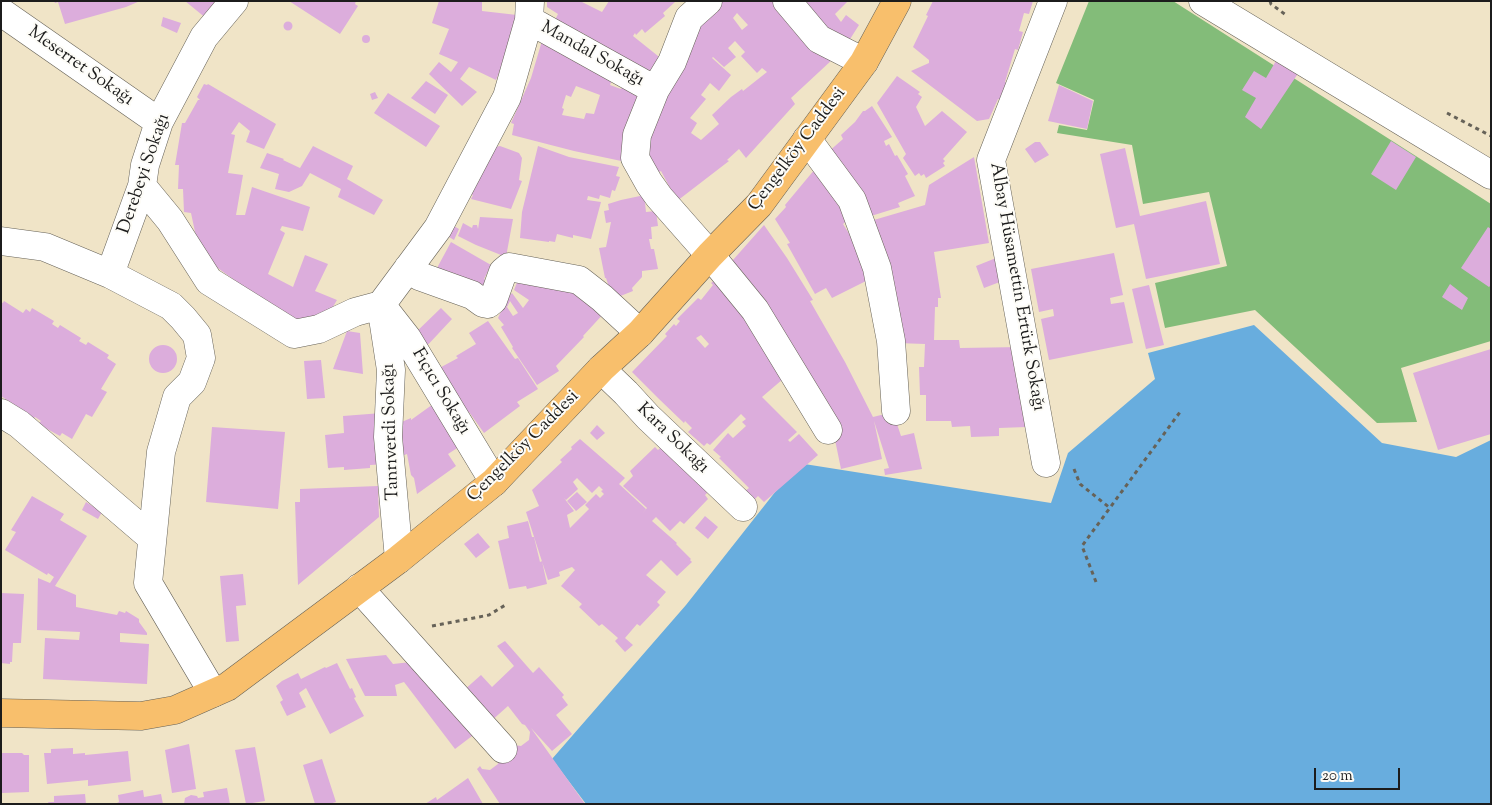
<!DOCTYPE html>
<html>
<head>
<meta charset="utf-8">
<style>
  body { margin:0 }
  #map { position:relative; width:1492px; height:805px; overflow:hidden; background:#f0e4c7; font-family:"Sorts Mill Goudy",serif }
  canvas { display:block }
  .frame { position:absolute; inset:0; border:2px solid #1c1c1c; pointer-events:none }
  .scale { position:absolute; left:1314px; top:768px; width:86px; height:22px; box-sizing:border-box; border:2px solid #1c1c1c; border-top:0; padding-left:6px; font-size:15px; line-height:18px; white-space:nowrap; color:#1c1c1c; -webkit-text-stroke:4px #fdfcf7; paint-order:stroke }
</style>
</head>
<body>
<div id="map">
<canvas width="1492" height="805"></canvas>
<div class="frame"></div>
<div class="scale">20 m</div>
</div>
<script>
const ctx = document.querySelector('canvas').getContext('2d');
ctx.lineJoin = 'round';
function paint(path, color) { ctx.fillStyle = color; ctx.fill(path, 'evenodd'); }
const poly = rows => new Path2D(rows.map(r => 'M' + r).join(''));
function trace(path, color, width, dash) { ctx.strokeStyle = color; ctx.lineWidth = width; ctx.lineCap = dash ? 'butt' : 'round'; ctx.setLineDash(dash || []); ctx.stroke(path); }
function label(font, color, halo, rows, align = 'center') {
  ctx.font = font + ' "Sorts Mill Goudy",serif'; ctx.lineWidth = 4; ctx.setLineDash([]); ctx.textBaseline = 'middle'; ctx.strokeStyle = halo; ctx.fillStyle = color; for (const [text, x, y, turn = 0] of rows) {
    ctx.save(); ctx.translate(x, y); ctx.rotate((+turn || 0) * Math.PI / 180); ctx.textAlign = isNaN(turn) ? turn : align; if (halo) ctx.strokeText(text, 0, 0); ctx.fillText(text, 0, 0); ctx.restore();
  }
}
const forest = poly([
  [1089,1,1173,1,1491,204,1491,341,1401,368,1417,422,1377,423,1255,310,1165,328,1155,283,1227,266,1209,192,1143,204,1132,145,1057,133,1059,125,1087,130,1094,100,1056,83]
]);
const water = poly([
  [1254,325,1382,443,1456,457,1491,440,1491,804,586,804,552,759,686,605,798,463,1051,503,1068,453,1155,379,1148,353]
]);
const building = poly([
  [54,1,140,1,126,7,65,24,58,2,55,3],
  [185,1,221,1,207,19],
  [289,1,356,1,355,4,358,6,340,34],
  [439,1,482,1,482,11,517,15,513,40,496,80,469,67,460,79,477,92,462,106,429,74,439,62,451,72,458,62,439,54,449,29,432,23],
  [547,1,580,1,602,12,609,1,674,1,675,2,663,13,665,16,645,33,642,29,636,35,635,33,633,36,663,60,656,82,616,57,586,35,585,35,583,33,581,36,555,20,558,14,547,7],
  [720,1,775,1,833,59,791,98,795,104,746,158,739,149,727,160,729,161,677,201,661,171,659,172,644,156,639,146,689,31],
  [737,13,748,25,742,30,733,18],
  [735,41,745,52,741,56,757,73,762,68,767,72,743,91,742,89,731,97,712,115,719,124,701,140,691,133,697,123,690,118,706,99,701,95,710,83,719,91,731,75,712,58,713,57,724,67,736,57,728,48],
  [782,1,848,1,835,14,841,22,846,15,859,25,845,47],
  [933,1,1033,1,1029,14,1024,13,1019,31,1023,32,1018,50,1015,49,1005,82,1010,84,1002,101,998,99,989,119,977,121,911,71,929,63,929,60,913,47,928,16,926,15],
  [163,17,181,23,177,33,161,26],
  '283.5 26a4.5 4.5 0 1 1 9 0a4.5 4.5 0 1 1-9 0Z',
  [544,34,614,75,610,85,621,89,625,79,648,89,626,162,574,151,512,135,514,124,511,123,531,78],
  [576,86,600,95,594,114,586,113,584,119,562,115,564,109,562,108,566,95,571,97],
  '362 39a4 4 0 1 1 8 0a4 4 0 1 1-8 0Z',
  [1277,59,1299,72,1261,129,1245,117,1256,98,1242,90,1254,71,1266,78],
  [897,76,920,92,918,94,922,97,916,107,925,126,942,111,967,132,943,159,945,161,943,163,945,166,926,178,924,174,921,176,919,173,915,176,903,158,906,154,877,103],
  [426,81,448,95,435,114,411,98],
  [204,84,207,85,208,84,276,124,264,149,246,142,250,131,239,122,231,134,235,135,228,173,243,175,236,215,245,215,252,187,310,207,303,231,282,226,280,230,285,233,268,274,293,287,305,255,328,264,315,291,337,300,324,322,288,323,252,293,200,255,191,213,184,212,183,189,178,189,179,165,175,165,182,123,185,123,198,100,200,100,197,97],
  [1059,85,1093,101,1087,129,1048,121],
  [375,92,378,98,372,100,370,94],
  [388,93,440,126,426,147,374,113],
  [872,106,892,137,884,141,886,146,889,144,895,156,897,155,908,174,905,176,915,196,898,203,900,207,871,216,827,153,843,139,841,135,855,122,863,111,865,111],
  [1391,141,1416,157,1396,190,1371,174],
  [1035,142,1040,142,1049,155,1035,163,1025,149],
  [313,146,353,166,347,179,383,200,374,215,338,197,341,189,310,173,302,186,289,192,275,189,279,174,260,168,267,153,284,159,283,160,300,168],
  [500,146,519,153,522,158,519,180,522,181,511,209,471,199,473,195,469,194,495,147],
  [538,146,569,157,619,167,616,176,620,177,615,191,612,190,610,198,600,195,599,199,588,196,587,200,601,202,591,239,573,235,573,238,557,234,555,242,549,241,549,242,520,238,522,212],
  [1125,148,1140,216,1206,201,1220,264,1146,279,1134,224,1116,228,1100,154],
  [974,157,989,243,934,252,941,298,938,298,938,307,935,307,934,340,959,340,960,348,1022,347,1019,383,1020,399,1026,399,1026,427,999,428,999,436,971,437,970,426,952,427,951,421,926,421,926,395,920,395,919,367,924,367,925,344,897,343,867,222,925,205,929,185],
  [815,169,849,219,843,224,876,276,832,298,826,288,815,294,787,244,790,243,775,219,786,207,785,205],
  [640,194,644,194,646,212,656,211,658,226,651,227,652,239,649,239,651,249,654,249,658,269,642,271,642,277,632,288,633,291,613,299,606,278,605,278,599,248,606,247,611,222,606,223,604,211,609,210,608,204,621,200,640,196],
  [480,217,513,219,506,257,476,245,458,236,463,223,472,228,473,225,477,225,478,229],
  [447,222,459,229,454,240,441,232],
  [764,225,787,258,813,300,810,301,845,362,873,417,893,412,901,436,914,433,922,469,885,475,884,469,889,468,874,421,882,459,841,469,833,430,797,367,762,397,797,432,788,440,790,442,799,434,818,455,764,502,758,496,754,500,745,491,749,488,719,458,721,457,713,450,728,433,733,438,746,426,742,422,746,419,741,414,710,445,707,443,704,446,688,432,692,428,685,421,684,423,659,399,632,372,667,336,665,334,674,324,676,326,680,321,677,319,698,298,701,300,713,285,711,283,727,270,725,269],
  [701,335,709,344,705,348,696,338],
  [1488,227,1491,229,1491,285,1489,287,1461,268],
  [451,242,491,265,484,279,494,285,485,301,437,268],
  [1114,253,1123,295,1110,298,1111,304,1124,302,1133,343,1049,360,1041,319,1054,316,1053,309,1039,312,1031,269],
  [996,258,1005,280,984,288,976,266],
  [520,275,569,287,606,311,583,336,584,337,556,366,559,371,537,385,512,348,513,347,501,327,504,325,498,318,508,297,512,293,523,308,529,300,514,290],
  [510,301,518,313,513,316,507,307],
  [1450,284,1468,298,1462,310,1442,297],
  [1149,285,1164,345,1146,349,1132,289],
  [4,301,23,313,26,309,30,312,32,308,54,321,52,324,58,328,60,325,81,338,79,341,86,345,88,342,109,355,107,358,116,364,101,389,107,392,92,417,86,414,72,439,62,433,60,436,38,424,41,421,35,417,32,420,11,408,13,404,1,396,1,302,3,303],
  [441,308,452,319,424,349,412,336],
  [488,321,515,359,518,358,538,389,517,402,520,406,484,433,469,412,463,416,432,372,458,358,456,356,476,344,469,333],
  [347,331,360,333,363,374,333,369],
  '149 359a14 14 0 1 1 28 0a14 14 0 1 1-28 0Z',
  [1491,349,1491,434,1438,450,1413,373],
  [321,360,325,398,307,399,304,361],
  [436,402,465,443,448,454,456,466,417,494,414,478,411,475,407,454,399,457,390,427,411,418,411,420],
  [382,413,389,464,370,465,370,468,344,470,344,467,328,468,325,435,344,433,343,416],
  [597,425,605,433,597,440,590,433],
  [212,427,285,432,278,509,206,502],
  [580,439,625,478,619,484,646,509,641,515,647,508,623,486,633,476,630,471,655,447,658,450,668,440,715,485,705,495,708,499,684,524,680,521,670,531,656,517,652,521,677,543,676,544,691,559,690,560,692,562,677,576,661,560,646,575,666,592,657,602,660,605,640,626,637,624,625,638,633,645,625,652,615,641,618,638,602,624,599,626,579,607,582,604,561,586,575,570,572,567,559,572,560,576,548,580,526,512,539,506,532,490,562,462,560,460,572,449,571,447],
  [577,478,592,493,599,486,603,490,601,491,604,494,600,498,596,494,585,505,589,509,570,528,567,515,574,511,564,498,566,500,578,489,573,482],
  [378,486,379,517,298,585,295,502,300,502,300,489],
  [577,492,587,502,576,511,567,501],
  [32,496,64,514,60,520,87,536,55,586,76,595,76,607,117,615,119,611,125,613,126,611,139,619,139,622,147,633,147,635,120,633,120,642,149,644,147,684,43,679,45,638,79,640,80,632,37,630,38,578,50,583,54,577,48,573,47,575,5,550,16,532,11,530],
  [86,502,102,512,98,519,82,510],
  [705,516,718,527,708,539,695,528],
  [528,521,532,537,534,537,540,562,542,561,547,584,527,589,526,586,509,589,498,541,509,538,507,526],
  [478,533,490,547,476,558,464,544],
  [243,574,246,605,236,606,239,641,226,642,220,576],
  [1,593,24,594,21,643,13,643,12,662,10,662,10,664,1,663],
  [505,641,533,673,539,667,564,695,562,697,568,705,556,715,572,734,552,751,531,728,585,804,500,804,477,769,480,766,482,769,490,770,498,764,499,756,514,745,521,746,529,740,530,732,525,725,522,724,508,706,490,722,463,691,481,675,492,687,514,666,497,646],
  [386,655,393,664,420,661,476,733,455,749,404,682,395,685,397,696,365,696,346,659],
  [337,663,350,689,352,688,356,697,354,698,364,716,330,734,306,688,299,693,306,707,287,716,280,702,283,700,276,686,282,681,298,673,301,679,325,667,326,668],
  [189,744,196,789,172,793,165,750],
  [255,747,265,801,246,804,235,750],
  [73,748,73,754,85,753,85,755,128,751,131,781,88,786,88,780,47,784,44,753,51,753,51,749],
  [1,753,22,753,24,755,29,755,29,792,2,793],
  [322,759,336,802,329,804,315,804,303,765],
  [468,778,483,804,425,804,436,797,437,800],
  [227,788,230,804,184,804,185,798,191,795,197,796,198,798,204,797,203,792],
  [143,790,144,797,161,794,163,804,115,804,119,802,118,795],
  [85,794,86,804,49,804,48,802,54,802,54,796]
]);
const path = poly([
  [1270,1,1271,4,1286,15],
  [1447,113,1491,136],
  [1074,469,1080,484,1110,508],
  [1096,582,1082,546,1180,412],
  [432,626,489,615,507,604]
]);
const minor = poly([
  [708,1,689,18,672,62,655,90,637,135,635,158,649,183,659,197,710,255,755,310,828,430],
  [787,1,819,39,864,62],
  [1203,1,1491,175],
  [1,12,159,122],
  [529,20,655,90],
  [807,139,852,200,877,268,891,341,896,411],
  [142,186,170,220,209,281,294,334,319,329,355,312,381,305],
  [1,241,45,247,110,274,171,306,183,318,197,335,201,358,192,382,177,397,161,452,148,583,213,693],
  [408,268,419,276,472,295,483,303,488,304,493,300,503,272,509,267,579,280,602,298,640,333],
  [110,274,142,186,145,165,159,122,204,37,234,1],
  [381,305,438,228,507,97,529,20,530,1],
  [381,305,391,370,388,437,399,559],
  [382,306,407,338,494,482],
  [601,369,626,393,648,417,743,507],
  [1,413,19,424,152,538],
  [1046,463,991,160,1053,1],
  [359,588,503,749]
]);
const major = poly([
  [1,713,141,716,175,710,227,687,399,559,494,482,601,369,640,333,710,255,759,205,864,62,897,1]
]);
const streetNames = [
  ["Mandal Sokağı",592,55,29],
  ["Meserret Sokağı",80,67,35],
  ["Çengelköy Caddesi",798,150,-53],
  ["Derebeyi Sokağı",145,174,-71],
  ["Albay Hüsamettin Ertürk Sokağı",1016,287,80],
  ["Fıçıcı Sokağı",440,392,59],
  ["Tanrıverdi Sokağı",392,432,-92],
  ["Kara Sokağı",672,439,44],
  ["Çengelköy Caddesi",524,447,-45]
];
paint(forest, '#83bc79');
paint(water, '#68adde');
paint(building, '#dcaddc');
trace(minor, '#666258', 29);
trace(major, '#666258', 29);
trace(path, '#666258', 3, [4, 4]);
trace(minor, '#fff', 28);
trace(major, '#f8bf6c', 28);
label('18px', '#1c1c1c', '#fdfcf7', streetNames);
</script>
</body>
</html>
